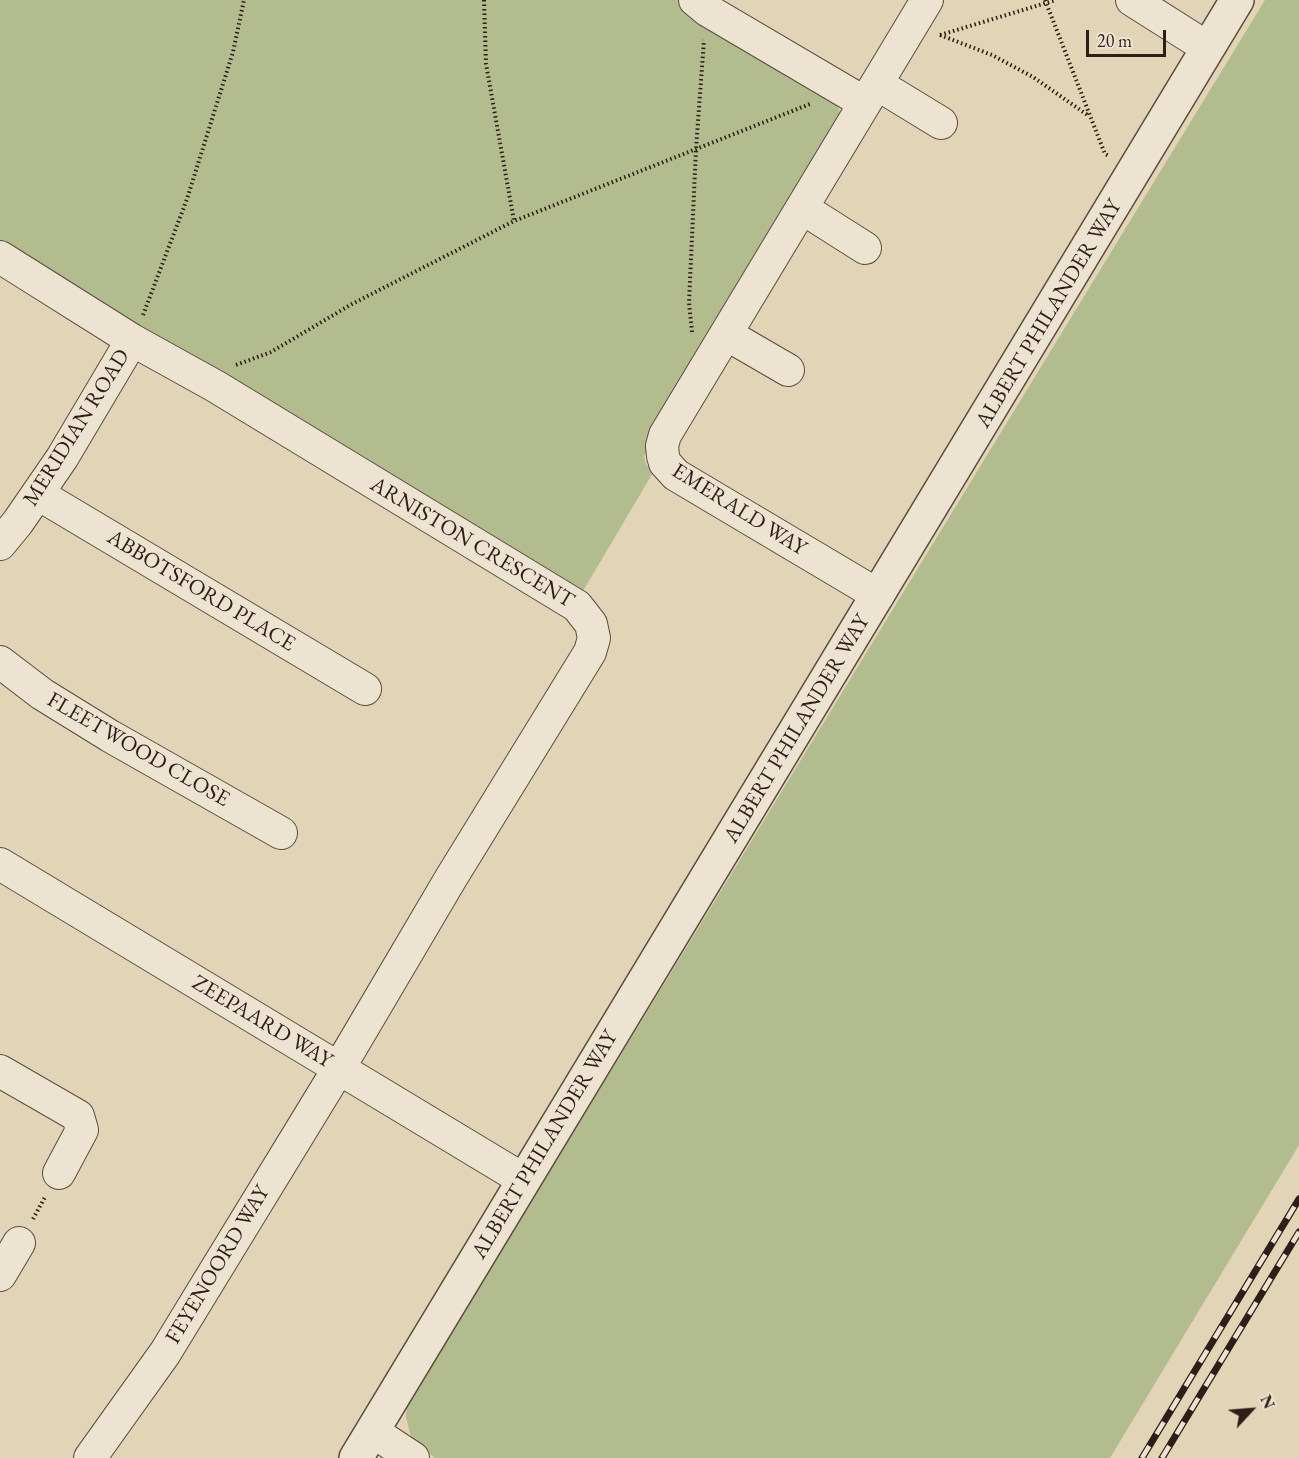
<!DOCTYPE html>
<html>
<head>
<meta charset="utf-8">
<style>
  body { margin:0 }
  #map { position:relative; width:1299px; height:1458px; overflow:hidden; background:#e1d4b7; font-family:"EB Garamond",serif }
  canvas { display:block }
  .north { position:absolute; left:1221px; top:1380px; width:60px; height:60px; -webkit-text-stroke:4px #ece3d0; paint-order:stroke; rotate:64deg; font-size:16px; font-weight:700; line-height:24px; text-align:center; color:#2f1e18 }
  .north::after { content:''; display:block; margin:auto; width:21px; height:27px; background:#2f1e18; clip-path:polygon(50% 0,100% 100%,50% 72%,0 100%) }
  .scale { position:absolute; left:1086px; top:30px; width:80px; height:27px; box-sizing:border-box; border:3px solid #2f1e18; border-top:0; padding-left:8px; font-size:18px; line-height:21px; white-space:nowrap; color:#2f1e18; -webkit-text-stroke:4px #ece3d0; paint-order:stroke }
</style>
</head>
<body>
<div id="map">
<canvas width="1299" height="1458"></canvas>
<div class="north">N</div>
<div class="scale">20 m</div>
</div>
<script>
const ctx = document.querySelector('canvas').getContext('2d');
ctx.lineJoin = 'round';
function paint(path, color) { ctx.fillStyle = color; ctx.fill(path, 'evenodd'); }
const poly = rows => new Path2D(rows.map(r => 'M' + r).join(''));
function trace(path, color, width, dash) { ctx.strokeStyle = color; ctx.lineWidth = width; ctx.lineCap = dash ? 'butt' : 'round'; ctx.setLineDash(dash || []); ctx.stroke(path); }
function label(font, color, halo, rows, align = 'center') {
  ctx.font = font + ' "EB Garamond",serif'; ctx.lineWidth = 6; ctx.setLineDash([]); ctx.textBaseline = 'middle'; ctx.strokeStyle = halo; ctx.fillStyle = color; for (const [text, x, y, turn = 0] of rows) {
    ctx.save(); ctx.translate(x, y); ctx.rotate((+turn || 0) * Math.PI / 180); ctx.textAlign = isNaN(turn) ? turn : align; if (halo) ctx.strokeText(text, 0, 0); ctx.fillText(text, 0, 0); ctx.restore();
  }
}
const green = poly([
  [0,0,681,0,836,100,842,119,840,128,644,456,646,465,654,471,580,596,0,247],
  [1265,0,1299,0,1299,1145,1110,1458,435,1458,417,1444,411,1437,406,1417,407,1405]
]);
const path = poly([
  [484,0,486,64,514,221],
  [1045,0,1105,154,1109,156],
  [940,35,992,55,1033,77,1089,116],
  [940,35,1056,0],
  [143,315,187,199,233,52,244,0],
  [692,332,689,303,696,149,704,40],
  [236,365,271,352,352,304,514,221,810,104],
  [33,1219,45,1197]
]);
const minor = poly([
  [695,0,707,10,865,103,665,435,662,446,663,456,665,463,676,475,878,595],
  [1132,0,1208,48],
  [877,84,941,123],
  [865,103,927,0],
  [802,208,865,248],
  [0,257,132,340,215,386,577,606,591,624,594,638,590,652,451,878,339,1068,165,1353,90,1458],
  [726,334,788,370],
  [38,494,365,689],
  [0,544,18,522,62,458,132,340],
  [0,662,42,694,110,736,281,833],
  [0,864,524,1180],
  [0,1071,78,1116,82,1130,59,1173],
  [0,1275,19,1243],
  [372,1431,413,1458]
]);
const tertiary = poly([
  [356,1458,1237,0]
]);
const rail = poly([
  [1142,1458,1299,1199],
  [1162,1458,1299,1232]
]);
const streetNames = [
  ["ALBERT PHILANDER WAY",1049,314,-59],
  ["MERIDIAN ROAD",77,428,-58],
  ["EMERALD WAY",739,510,32],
  ["ARNISTON CRESCENT",472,543,31],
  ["ABBOTSFORD PLACE",201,591,31],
  ["ALBERT PHILANDER WAY",797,729,-59],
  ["FLEETWOOD CLOSE",138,750,30],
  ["ZEEPAARD WAY",262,1022,31],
  ["ALBERT PHILANDER WAY",545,1145,-59],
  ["FEYENOORD WAY",218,1265,-59]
];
paint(green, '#b3bc8e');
trace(minor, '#5c4c40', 34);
trace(tertiary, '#5c4c40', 36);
trace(path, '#2f1e18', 4, [1.5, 3]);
trace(minor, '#ece3d0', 32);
trace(tertiary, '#ece3d0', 33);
trace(rail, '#2f1e18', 7);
trace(rail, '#ece3d0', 4.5, [14]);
label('22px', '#2f1e18', '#ece3d0', streetNames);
</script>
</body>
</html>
